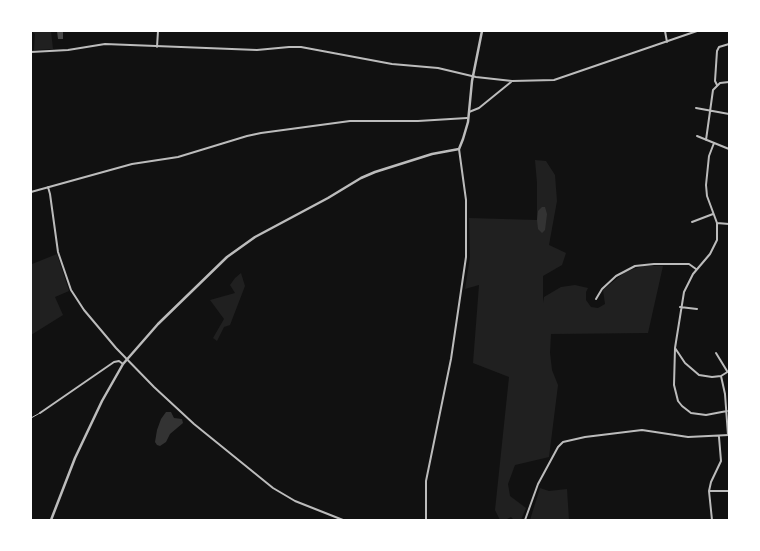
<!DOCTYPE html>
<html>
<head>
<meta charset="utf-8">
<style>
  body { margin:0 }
  #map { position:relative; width:760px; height:551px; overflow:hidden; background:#111; font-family:Figtree,sans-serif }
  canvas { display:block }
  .frame { position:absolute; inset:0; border:32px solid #fff; pointer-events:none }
</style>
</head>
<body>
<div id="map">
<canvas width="760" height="551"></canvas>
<div class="frame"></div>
</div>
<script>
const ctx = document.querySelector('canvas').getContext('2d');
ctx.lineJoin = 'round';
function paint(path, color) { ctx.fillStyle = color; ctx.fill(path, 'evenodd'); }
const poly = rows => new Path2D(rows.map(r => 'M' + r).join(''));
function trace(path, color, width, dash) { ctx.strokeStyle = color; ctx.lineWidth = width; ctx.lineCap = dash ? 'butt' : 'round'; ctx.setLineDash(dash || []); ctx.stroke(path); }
const green = poly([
  [51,31,53,49,34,50,35,34,31,31],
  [535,160,546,161,555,175,557,201,549,245,566,253,562,265,543,276,543,303,544,297,561,287,575,285,588,288,586,292,586,300,591,307,598,308,605,304,603,290,625,272,643,266,663,266,648,333,551,334,550,353,552,370,558,385,549,457,515,465,508,484,510,496,526,508,521,520,514,520,511,517,505,520,500,520,495,510,509,377,473,363,479,285,465,289,470,257,469,218,537,220,537,183],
  [57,254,69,291,55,297,63,315,31,335,31,263,32,264],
  [241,273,245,286,230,325,224,327,217,341,213,338,224,319,210,300,235,293,230,285,235,278],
  [540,488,549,491,567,489,569,520,530,520]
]);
const water = poly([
  [542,207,545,207,547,214,545,230,542,233,538,229,537,220,538,211],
  [166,412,171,412,174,418,182,419,183,423,170,434,166,442,160,446,157,445,155,442,157,430,161,419]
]);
const building = poly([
  [57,31,63,31,63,39,58,39]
]);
const service = poly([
  [31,418,40,413]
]);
const minor = poly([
  [665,31,667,42],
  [157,47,158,31],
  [31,52,68,50,105,44,257,50,289,47,301,47,392,64,438,68,476,77,512,81,554,80,697,31],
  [717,85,715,81,717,51,719,47,729,44],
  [696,108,729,114],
  [469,112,479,108,511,82],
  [697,136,729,149],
  [706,140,713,90,720,83,729,82],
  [714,143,709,156,706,185,707,196,717,223,717,240,710,254,693,274,684,292,675,348,674,385,678,401,682,406,691,413,706,415,727,411],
  [48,187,50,194,58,252,71,290,84,310,116,348,154,387,194,424,273,488,295,501,343,520],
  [31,192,132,164,178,157,247,136,261,133,350,121,418,121,467,118],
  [692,222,713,214],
  [717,223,729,224],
  [596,299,602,289,616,276,635,266,654,264,689,264,696,269],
  [680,307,697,309],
  [675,348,685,363,699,375,712,377,721,376,729,371],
  [716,353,727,371],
  [721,376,725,394,728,435],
  [40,413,114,362,119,361,123,364],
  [709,491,729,491],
  [426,520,426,481,451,359,466,257,466,200,459,149],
  [525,520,538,484,558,447,563,442,585,437,642,430,688,437,729,435],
  [712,520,709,491,711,482,721,461,719,437]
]);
const tertiary = poly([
  [51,520,75,458,102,401,123,364,158,324,227,257,255,237,328,198,361,178,375,172,432,154,459,149,463,139,468,122,472,81,482,31]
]);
paint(green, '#202020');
paint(water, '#333');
paint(building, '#4a4a4a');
trace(service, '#bcbcbc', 1);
trace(minor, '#bcbcbc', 2);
trace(tertiary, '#bcbcbc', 2.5);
</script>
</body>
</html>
